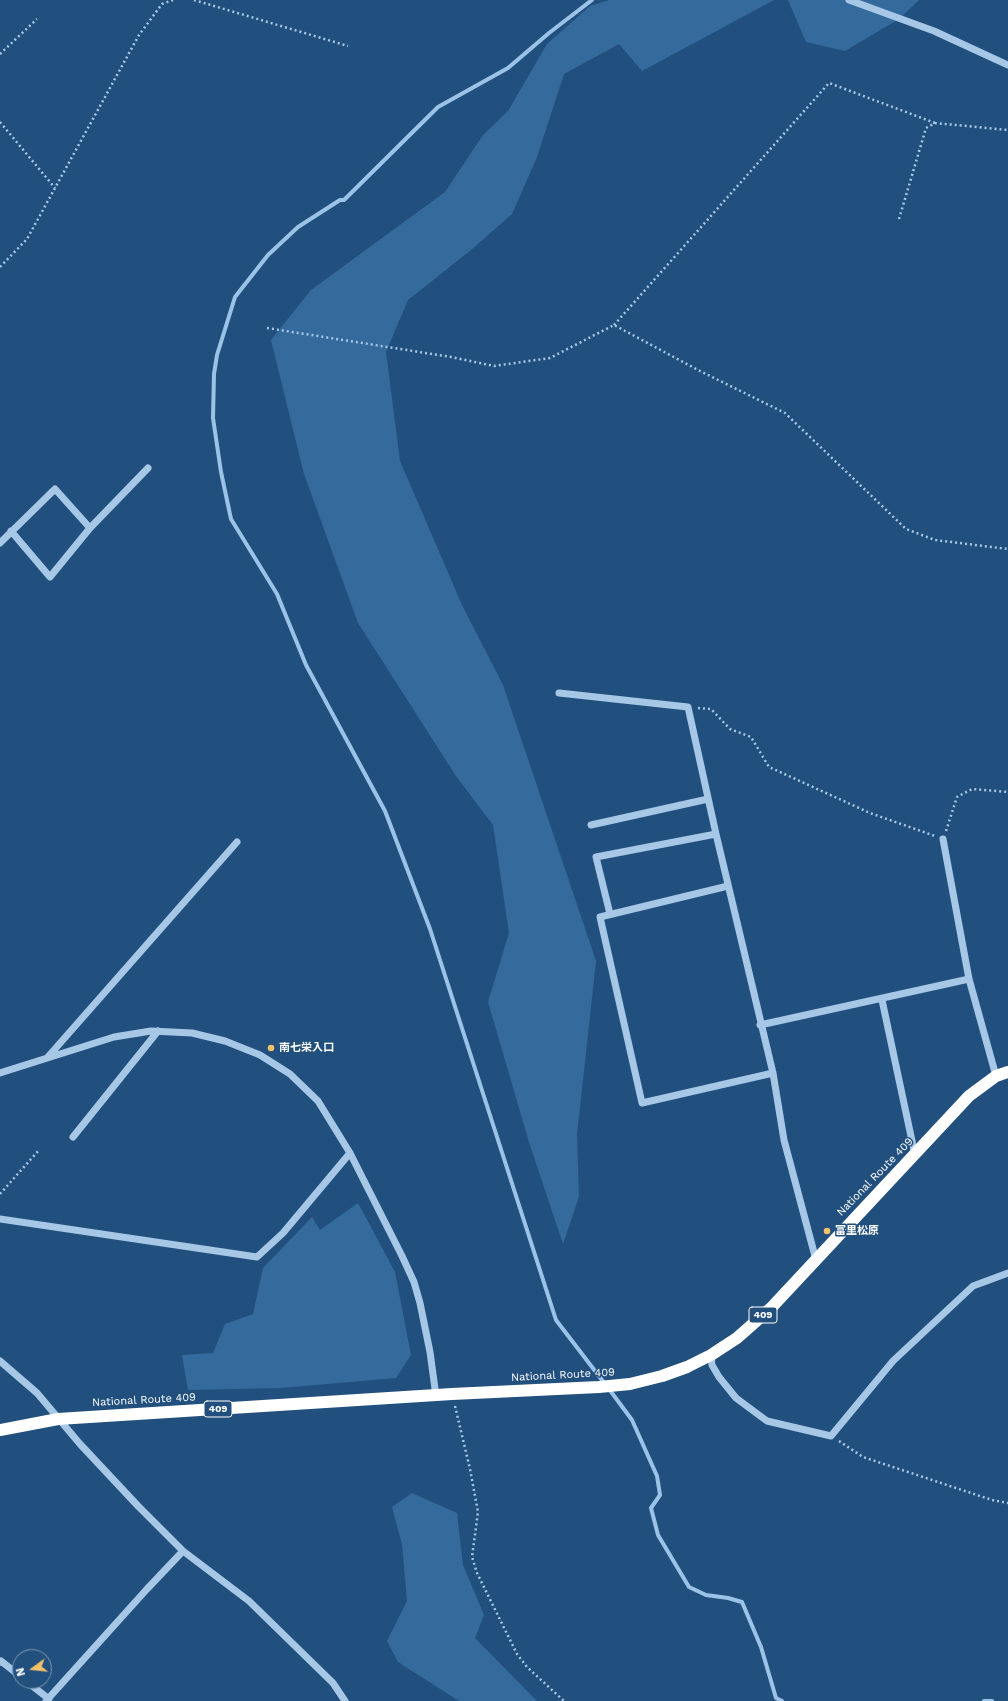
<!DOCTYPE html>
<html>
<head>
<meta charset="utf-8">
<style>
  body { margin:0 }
  #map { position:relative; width:1008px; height:1701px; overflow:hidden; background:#22507e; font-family:"Work Sans",sans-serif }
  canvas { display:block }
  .north { position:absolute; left:12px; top:1649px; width:40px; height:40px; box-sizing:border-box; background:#22507e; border:1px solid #7a96b2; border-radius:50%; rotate:255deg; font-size:11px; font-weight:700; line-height:16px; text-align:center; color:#fff }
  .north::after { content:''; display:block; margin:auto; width:14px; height:18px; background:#f2c269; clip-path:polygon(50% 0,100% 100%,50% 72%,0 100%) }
</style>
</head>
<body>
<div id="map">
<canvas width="1008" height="1701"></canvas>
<div class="north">N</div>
</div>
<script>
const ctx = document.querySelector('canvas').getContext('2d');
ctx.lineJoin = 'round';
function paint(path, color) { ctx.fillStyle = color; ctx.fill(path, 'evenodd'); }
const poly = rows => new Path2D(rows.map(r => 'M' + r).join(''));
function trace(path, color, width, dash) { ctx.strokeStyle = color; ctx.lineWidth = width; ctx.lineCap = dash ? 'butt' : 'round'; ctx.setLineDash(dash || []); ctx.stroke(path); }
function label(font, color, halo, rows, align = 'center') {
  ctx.font = font + ' "Work Sans","Noto Sans JP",sans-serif'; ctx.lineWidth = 3; ctx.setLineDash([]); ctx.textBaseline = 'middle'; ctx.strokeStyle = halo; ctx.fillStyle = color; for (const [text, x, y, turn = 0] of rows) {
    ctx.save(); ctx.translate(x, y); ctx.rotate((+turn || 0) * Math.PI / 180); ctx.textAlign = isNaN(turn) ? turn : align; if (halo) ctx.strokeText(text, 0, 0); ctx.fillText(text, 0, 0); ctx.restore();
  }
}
const green = poly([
  [609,0,774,0,642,71,619,44,564,74,537,157,512,214,471,250,408,300,386,352,400,461,462,605,503,685,596,961,577,1135,579,1197,563,1244,529,1142,488,1002,509,933,493,825,456,776,358,623,304,474,271,340,311,290,445,192,483,135,508,111,547,44,590,6],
  [788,0,919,0,899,19,845,51,806,42],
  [358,1203,395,1272,411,1355,396,1378,281,1388,188,1390,182,1355,213,1353,225,1324,253,1314,263,1268,312,1217,320,1230],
  [412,1493,457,1513,463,1565,484,1615,475,1638,537,1701,459,1701,398,1662,387,1641,407,1601,402,1544,392,1507]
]);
const stream = poly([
  [592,0,549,33,508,68,438,107,344,200,340,200,298,227,268,255,235,297,217,355,214,374,213,418,221,472,231,519,277,594,306,665,385,811,430,929,556,1320,605,1384],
  [609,1389,632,1420,657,1476,660,1495,651,1508,658,1535,689,1587,706,1595,728,1598,742,1602,761,1647,776,1698,782,1701],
  [984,1701,992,1701]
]);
const path = poly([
  [194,0,348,46],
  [0,54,37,19],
  [0,122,55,188],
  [899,219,926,128,935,123,1008,130],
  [0,267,27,239,139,35,162,4,173,0],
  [614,325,829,83,935,123],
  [267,328,451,357,494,366,550,358,614,325,698,370,785,413,906,529,935,540,1008,549],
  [698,708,711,709,730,729,751,737,769,767,870,813,935,836],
  [946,831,957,797,972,789,1008,792],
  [0,1194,39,1150],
  [455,1406,470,1469,478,1512,472,1557,477,1573,517,1654,527,1667,564,1701],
  [839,1441,863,1457,992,1500,1008,1503]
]);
const minor = poly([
  [849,0,934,31,1008,65],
  [11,531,50,577,90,528,148,468],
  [0,543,55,489,90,528],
  [559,693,688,707,716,834,773,1073,784,1140,816,1260],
  [591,825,708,799],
  [943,839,969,979,996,1076],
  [728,886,600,917,642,1103,773,1073],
  [610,914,596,857,716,834],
  [882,1000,915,1155],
  [760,1025,969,979],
  [47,1058,237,842],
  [0,1073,114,1037,151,1031,192,1033,225,1041,260,1055,290,1074,318,1101,350,1153,402,1256,414,1282,420,1303,430,1352,436,1396],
  [73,1137,158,1031],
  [0,1219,257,1257,283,1233,350,1153],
  [711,1355,712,1365,719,1377,736,1398,767,1421,831,1436,893,1361,973,1286,1008,1273],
  [0,1361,37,1393,80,1444,138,1506,183,1551,249,1601,333,1683,345,1701],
  [0,1662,1,1661,20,1676],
  [26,1681,49,1699],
  [46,1701,147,1589,183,1551]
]);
const highway = poly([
  [0,1430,58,1419,452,1394,599,1387,630,1384,662,1376,687,1367,711,1355,737,1338,771,1308,969,1096,996,1076,1008,1072]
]);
const markers = [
  [271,1048,4,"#f2c269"],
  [827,1231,4,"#f2c269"]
];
const shields = [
  [763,1315,28],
  [218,1409,28]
];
const shieldNames = [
  ["409",763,1315],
  ["409",218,1409]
];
const poiNames = [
  ["南七栄入口",279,1048],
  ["富里松原",835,1231]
];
const streetNames = [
  ["National Route 409",875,1177,-46],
  ["National Route 409",563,1375,-3],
  ["National Route 409",144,1400,-3]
];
paint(green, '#356a9c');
trace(stream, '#9bc3e8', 4);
trace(path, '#a7c7e6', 2.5, [2, 3]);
trace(minor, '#a7c7e6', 7);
trace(highway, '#fff', 12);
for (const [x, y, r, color] of markers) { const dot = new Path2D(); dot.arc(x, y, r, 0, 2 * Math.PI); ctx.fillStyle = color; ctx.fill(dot); trace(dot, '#22507e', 1.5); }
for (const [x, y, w] of shields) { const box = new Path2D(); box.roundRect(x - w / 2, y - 8, w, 16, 3); ctx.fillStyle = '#22507e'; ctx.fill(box); trace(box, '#fff', 1); }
label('bold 10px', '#fff', null, shieldNames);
label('bold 11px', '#fff', '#22507e', poiNames, 'left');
label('11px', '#fff', '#22507e', streetNames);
</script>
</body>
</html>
